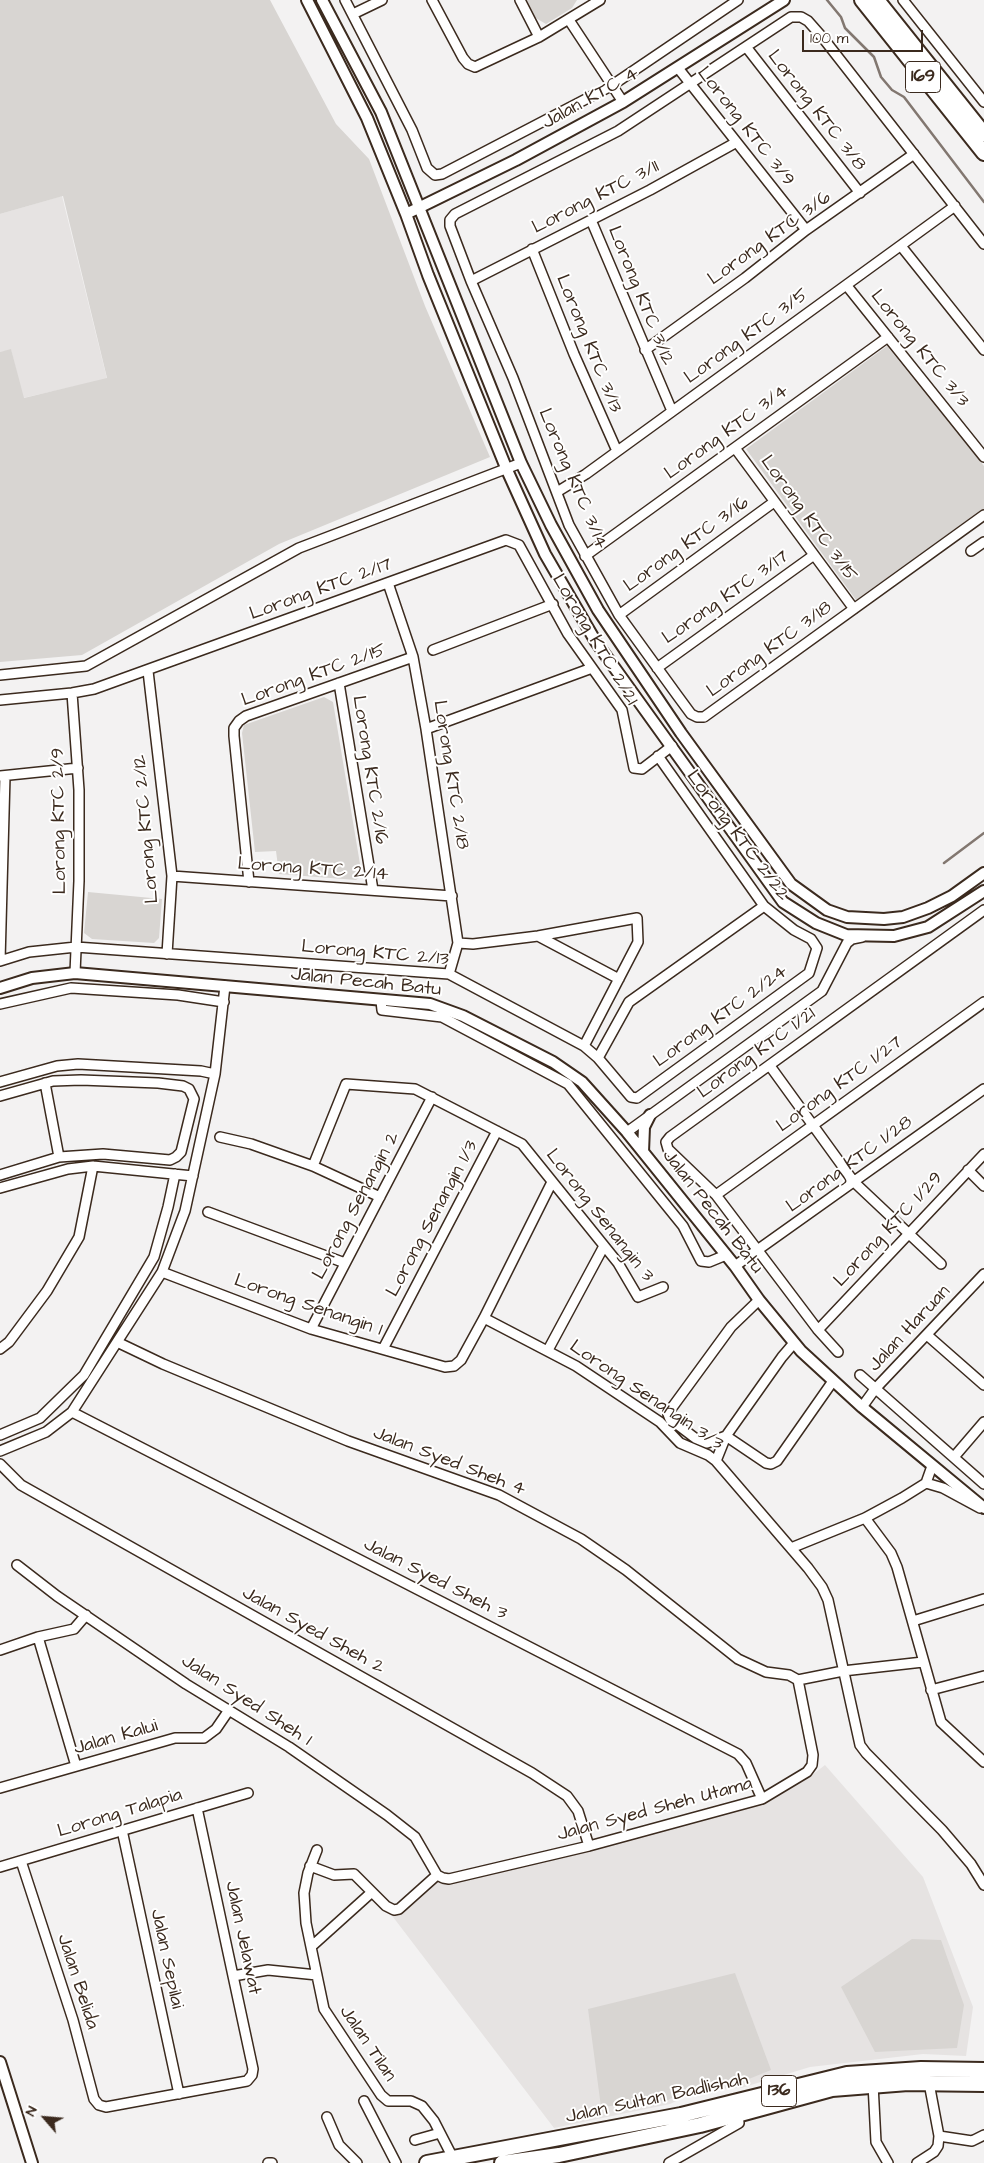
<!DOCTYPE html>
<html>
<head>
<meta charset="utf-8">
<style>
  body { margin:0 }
  #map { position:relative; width:984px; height:2163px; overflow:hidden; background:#f3f2f2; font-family:"Architects Daughter",sans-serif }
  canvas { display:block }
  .north { position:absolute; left:20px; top:2093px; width:50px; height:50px; -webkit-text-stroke:4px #fff; paint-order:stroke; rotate:297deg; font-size:14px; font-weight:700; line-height:20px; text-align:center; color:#3b2a1e }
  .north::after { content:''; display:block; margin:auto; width:18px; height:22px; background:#3b2a1e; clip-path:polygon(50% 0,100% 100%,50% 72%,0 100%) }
  .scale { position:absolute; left:802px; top:30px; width:121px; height:22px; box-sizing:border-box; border:2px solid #3b2a1e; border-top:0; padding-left:6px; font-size:15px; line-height:18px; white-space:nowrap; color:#3b2a1e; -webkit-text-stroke:4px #fff; paint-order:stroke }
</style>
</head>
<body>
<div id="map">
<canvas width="984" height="2163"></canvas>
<div class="north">N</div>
<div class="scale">100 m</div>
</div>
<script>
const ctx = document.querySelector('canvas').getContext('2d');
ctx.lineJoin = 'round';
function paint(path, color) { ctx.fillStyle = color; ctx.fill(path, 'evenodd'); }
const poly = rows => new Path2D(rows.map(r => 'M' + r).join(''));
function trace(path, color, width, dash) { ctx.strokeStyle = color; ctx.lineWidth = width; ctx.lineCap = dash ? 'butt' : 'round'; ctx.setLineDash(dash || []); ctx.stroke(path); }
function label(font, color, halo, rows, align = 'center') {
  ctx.font = font + ' "Architects Daughter",sans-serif'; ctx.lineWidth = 4; ctx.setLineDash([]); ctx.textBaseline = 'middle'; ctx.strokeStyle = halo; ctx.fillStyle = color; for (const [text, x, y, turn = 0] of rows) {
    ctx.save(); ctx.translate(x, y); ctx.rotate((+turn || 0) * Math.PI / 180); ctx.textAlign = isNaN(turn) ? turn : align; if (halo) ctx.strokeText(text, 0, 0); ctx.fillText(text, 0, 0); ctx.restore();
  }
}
const built = poly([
  [62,196,107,379,23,398,11,350,0,352,0,214],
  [825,1765,923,1877,973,2007,966,2056,923,2054,810,2067,741,2088,713,2089,693,2093,670,2104,554,2128,390,1913,434,1879,449,1882,465,1880,764,1800,807,1779]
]);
const green = poly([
  [0,0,270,0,336,124,369,159,425,306,490,457,279,544,82,655,0,662,0,352,11,349,24,398,107,378,63,196,0,214],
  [525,0,577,0,572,8,546,24,534,17],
  [887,346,984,466,984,509,856,600,746,449],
  [324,697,333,702,362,876,356,880,279,874,276,851,255,852,242,733,244,725],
  [88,892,162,899,159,938,154,943,92,939,84,933],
  [912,1939,941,1940,964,2005,957,2048,875,2052,841,1987],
  [735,1973,771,2070,739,2083,688,2089,668,2100,601,2107,588,2009]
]);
const stream = poly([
  [827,0,841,17,845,28,874,57,881,77,892,90,904,97,984,202],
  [944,863,984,833]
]);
const minor = poly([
  [345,0,412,130,427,168,435,175,442,174,611,86,738,0],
  [432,0,463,58,468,64,475,67,539,37,600,0],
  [520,0,539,37],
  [903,0,984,102],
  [353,14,382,0],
  [569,20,623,102],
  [747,48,860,193],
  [678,68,806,230],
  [591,220,672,411],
  [984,244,823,38,808,21,801,17,791,17,618,131,455,214,450,220,450,226,471,281,513,378,569,525,619,615,677,695,691,714,697,717,704,717,984,515],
  [901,246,984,350],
  [532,249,574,354,617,451],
  [471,281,650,190,735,143],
  [847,286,984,457],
  [645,350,745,278,806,230,914,154],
  [735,448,854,609],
  [557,492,586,474,955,206],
  [971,551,984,542],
  [585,556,888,337],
  [388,583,413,657,426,729,458,943,449,974],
  [619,615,774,502],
  [433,650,553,604],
  [657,668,814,555],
  [148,671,172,876,167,954],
  [0,675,86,666,299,548,521,463],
  [339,683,373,890],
  [72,693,79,790,79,881,75,973],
  [0,700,72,693,94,689,506,540,519,545,568,634,622,710,634,768,642,769,672,746],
  [426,729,592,668],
  [0,776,78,768],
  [172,876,452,896],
  [249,882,234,736,234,728,239,721,246,716,413,657],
  [538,936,619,979],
  [458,943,473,944,538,936,637,918,638,942,584,1046],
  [0,961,29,952,76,947,449,974,584,1046,598,1058,631,1097,637,1098,809,973,817,948,811,939,794,930,764,906,658,756],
  [0,961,5,776],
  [381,1001,382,1010,442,1017,568,1084,683,1226,701,1261,709,1262,726,1255],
  [0,1004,71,988,178,995,224,1002],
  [598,1058,629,1002,764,906],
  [770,1066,854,1182,941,1264],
  [0,1082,57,1066,78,1064,201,1071,215,1074],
  [45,1083,59,1157],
  [0,1096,53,1081,81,1080,158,1083,183,1086,189,1089,194,1099,181,1152,176,1157,170,1160,103,1154,59,1157,0,1175],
  [627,1132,822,991,847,943,852,939,862,937],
  [220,1137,251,1144,313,1166,380,1197],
  [313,1166,346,1084,415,1089,522,1144,618,1263,638,1297,663,1287],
  [968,1170,984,1186],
  [0,1188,68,1169,93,1166,193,1176],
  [716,1195,984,1002],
  [208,1212,345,1263],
  [735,1266,984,1089],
  [162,1272,311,1329,445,1367,454,1366,461,1360,484,1318,552,1182],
  [759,1300,731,1327,671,1409,668,1414,670,1419,695,1438,707,1443,726,1436,766,1463,771,1464,777,1461,833,1381],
  [484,1318,576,1366,660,1422,680,1443,708,1455,716,1461,808,1568,822,1587,828,1600,860,1745,866,1753,942,1830,971,1864,984,1885],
  [311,1329,432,1097],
  [818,1330,984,1154],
  [927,1335,984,1385],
  [117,1342,163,1364,348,1441,499,1495,581,1539,626,1570,738,1659,766,1672,789,1675,798,1680],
  [0,1349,9,1342,47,1291,79,1237,93,1166],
  [383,1349,497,1131],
  [548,1350,604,1246],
  [838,1352,818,1330,716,1195,668,1149,666,1142,670,1137,984,910],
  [860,1375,984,1484],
  [862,1407,875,1389,984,1274],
  [72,1412,738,1754,746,1763,762,1799],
  [0,1435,40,1418,84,1375,154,1257,168,1207,175,1174],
  [0,1451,46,1432,72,1412,162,1272,185,1211,215,1074,225,986],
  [954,1457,984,1422],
  [716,1461,726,1436,782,1357,794,1343],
  [0,1464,21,1485,532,1773,567,1796,578,1811,589,1846],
  [926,1483,943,1488,980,1508],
  [865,1518,891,1553,897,1567,941,1722,984,1762],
  [791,1548,865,1518,902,1498,926,1483,932,1466],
  [17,1565,57,1596,186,1684,289,1747,387,1815,415,1837,437,1875,443,1878,449,1879,589,1846,762,1799,807,1772,812,1765,813,1755,798,1680],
  [913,1621,984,1599],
  [38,1637,76,1766],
  [0,1650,38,1637,74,1629,86,1615],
  [798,1680,843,1671,923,1662],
  [931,1690,984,1676],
  [0,1788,175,1738,204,1738,216,1729,229,1710],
  [122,1830,179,2094],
  [317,1850,308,1873,304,1893,306,1923,324,2009,381,2095,388,2101,411,2101,422,2106,434,2121,453,2158],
  [21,1861,73,2020,94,2099,99,2105,106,2107,247,2081,252,2075,253,2069,197,1808],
  [310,1866,334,1875,354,1874,372,1892],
  [0,1867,248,1793],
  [312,1946,372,1892,386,1906,394,1910,399,1909,437,1875],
  [233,1976,268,1970,317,1975],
  [873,2084,876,2142,888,2163],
  [364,2101,396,2163],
  [327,2117,339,2145,357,2163],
  [939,2136,972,2141,984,2135],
  [415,2140,440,2133],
  [268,2163,272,2163],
  [669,2163,739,2123,738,2116],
  [917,2163,934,2152,938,2146,939,2136,929,2083]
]);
const tertiary = poly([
  [307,0,367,118,406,214,428,275,507,470,545,554,596,642,783,902,816,923,846,935,894,936,928,927,984,891],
  [322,0,381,112,521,463,551,525,598,610,681,733,791,884,827,910,847,917,884,919,903,917,928,908,952,896,984,873],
  [406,214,516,160,623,102,784,0],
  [0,988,32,978,75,973,430,1004,463,1016,553,1062,582,1082,627,1132,735,1266,759,1300,801,1351,862,1407,984,1508],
  [643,1152,644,1127,650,1115],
  [0,2062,32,2163]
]);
const primary = poly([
  [862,0,984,153],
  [877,0,984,134],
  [427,2163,681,2115,847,2074,921,2069,984,2070],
  [502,2163,559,2155,700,2125,832,2089,908,2083,984,2084]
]);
const shields = [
  [923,77,35],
  [779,2091,35]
];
const shieldNames = [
  ["169",923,77],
  ["136",779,2091]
];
const streetNames = [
  ["Jalan KTC 4",591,99,-29],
  ["Lorong KTC 3/8",816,111,52],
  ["Lorong KTC 3/9",745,127,52],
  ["Lorong KTC 3/11",596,198,-27],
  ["Lorong KTC 3/6",770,239,-36],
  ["Lorong KTC 3/12",640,296,68],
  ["Lorong KTC 3/5",747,337,-36],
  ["Lorong KTC 3/13",588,344,68],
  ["Lorong KTC 3/3",919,349,51],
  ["Lorong KTC 3/4",727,433,-36],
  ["Lorong KTC 3/14",572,479,67],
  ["Lorong KTC 3/15",808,519,54],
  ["Lorong KTC 3/16",687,545,-36],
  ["Lorong KTC 2/17",321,590,-20],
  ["Lorong KTC 3/17",726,598,-35],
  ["Lorong KTC 2/21",594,640,59],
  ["Lorong KTC 3/18",770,650,-36],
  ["Lorong KTC 2/15",314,676,-20],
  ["Lorong KTC 2/16",369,770,81],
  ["Lorong KTC 2/18",450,775,81],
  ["Lorong KTC 2/9",60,821,-91],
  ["Lorong KTC 2/12",147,829,-95],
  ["Lorong KTC 2/22",737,836,53],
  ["Lorong KTC 2/14",313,870,4],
  ["Lorong KTC 2/13",375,954,5],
  ["Jalan Pecah Batu",366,983,6],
  ["Lorong KTC 2/24",721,1017,-36],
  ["Lorong KTC 1/21",757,1054,-36],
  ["Lorong KTC 1/27",840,1085,-36],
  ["Lorong KTC 1/28",850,1165,-36],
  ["Lorong Senangin 2",357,1206,-62],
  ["Jalan Pecah Batu",712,1212,52],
  ["Lorong Senangin 3",599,1216,52],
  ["Lorong Senangin 1/3",433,1219,-62],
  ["Lorong KTC 1/29",889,1230,-47],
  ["Lorong Senangin 1",308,1306,19],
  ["Jalan Haruan",910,1329,-47],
  ["Lorong Senangin 3/3",646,1396,34],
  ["Jalan Syed Sheh 4",449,1462,21],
  ["Jalan Syed Sheh 3",435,1580,27],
  ["Jalan Syed Sheh 2",313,1631,29],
  ["Jalan Syed Sheh 1",246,1701,33],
  ["Jalan Kalui",116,1738,-16],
  ["Jalan Syed Sheh Utama",655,1810,-15],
  ["Lorong Talapia",120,1814,-17],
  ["Jalan Jelawat",242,1938,78],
  ["Jalan Sepilai",166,1959,78],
  ["Jalan Belida",77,1982,72],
  ["Jalan Tilan",367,2044,56],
  ["Jalan Sultan Badlishah",657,2099,-12]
];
paint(built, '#e6e3e2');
paint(green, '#d8d5d2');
trace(stream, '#827770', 2.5);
trace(minor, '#3b2a1e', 12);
trace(tertiary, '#3b2a1e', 14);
trace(primary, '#3b2a1e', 18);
trace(minor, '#fff', 9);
trace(tertiary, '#fff', 10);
trace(primary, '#fff', 14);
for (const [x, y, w] of shields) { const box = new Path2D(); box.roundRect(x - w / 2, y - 15.5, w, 31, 4); ctx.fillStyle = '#fff'; ctx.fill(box); trace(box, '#3b2a1e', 1); }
label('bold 18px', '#3b2a1e', null, shieldNames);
label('19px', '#3b2a1e', '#fff', streetNames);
</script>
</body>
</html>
